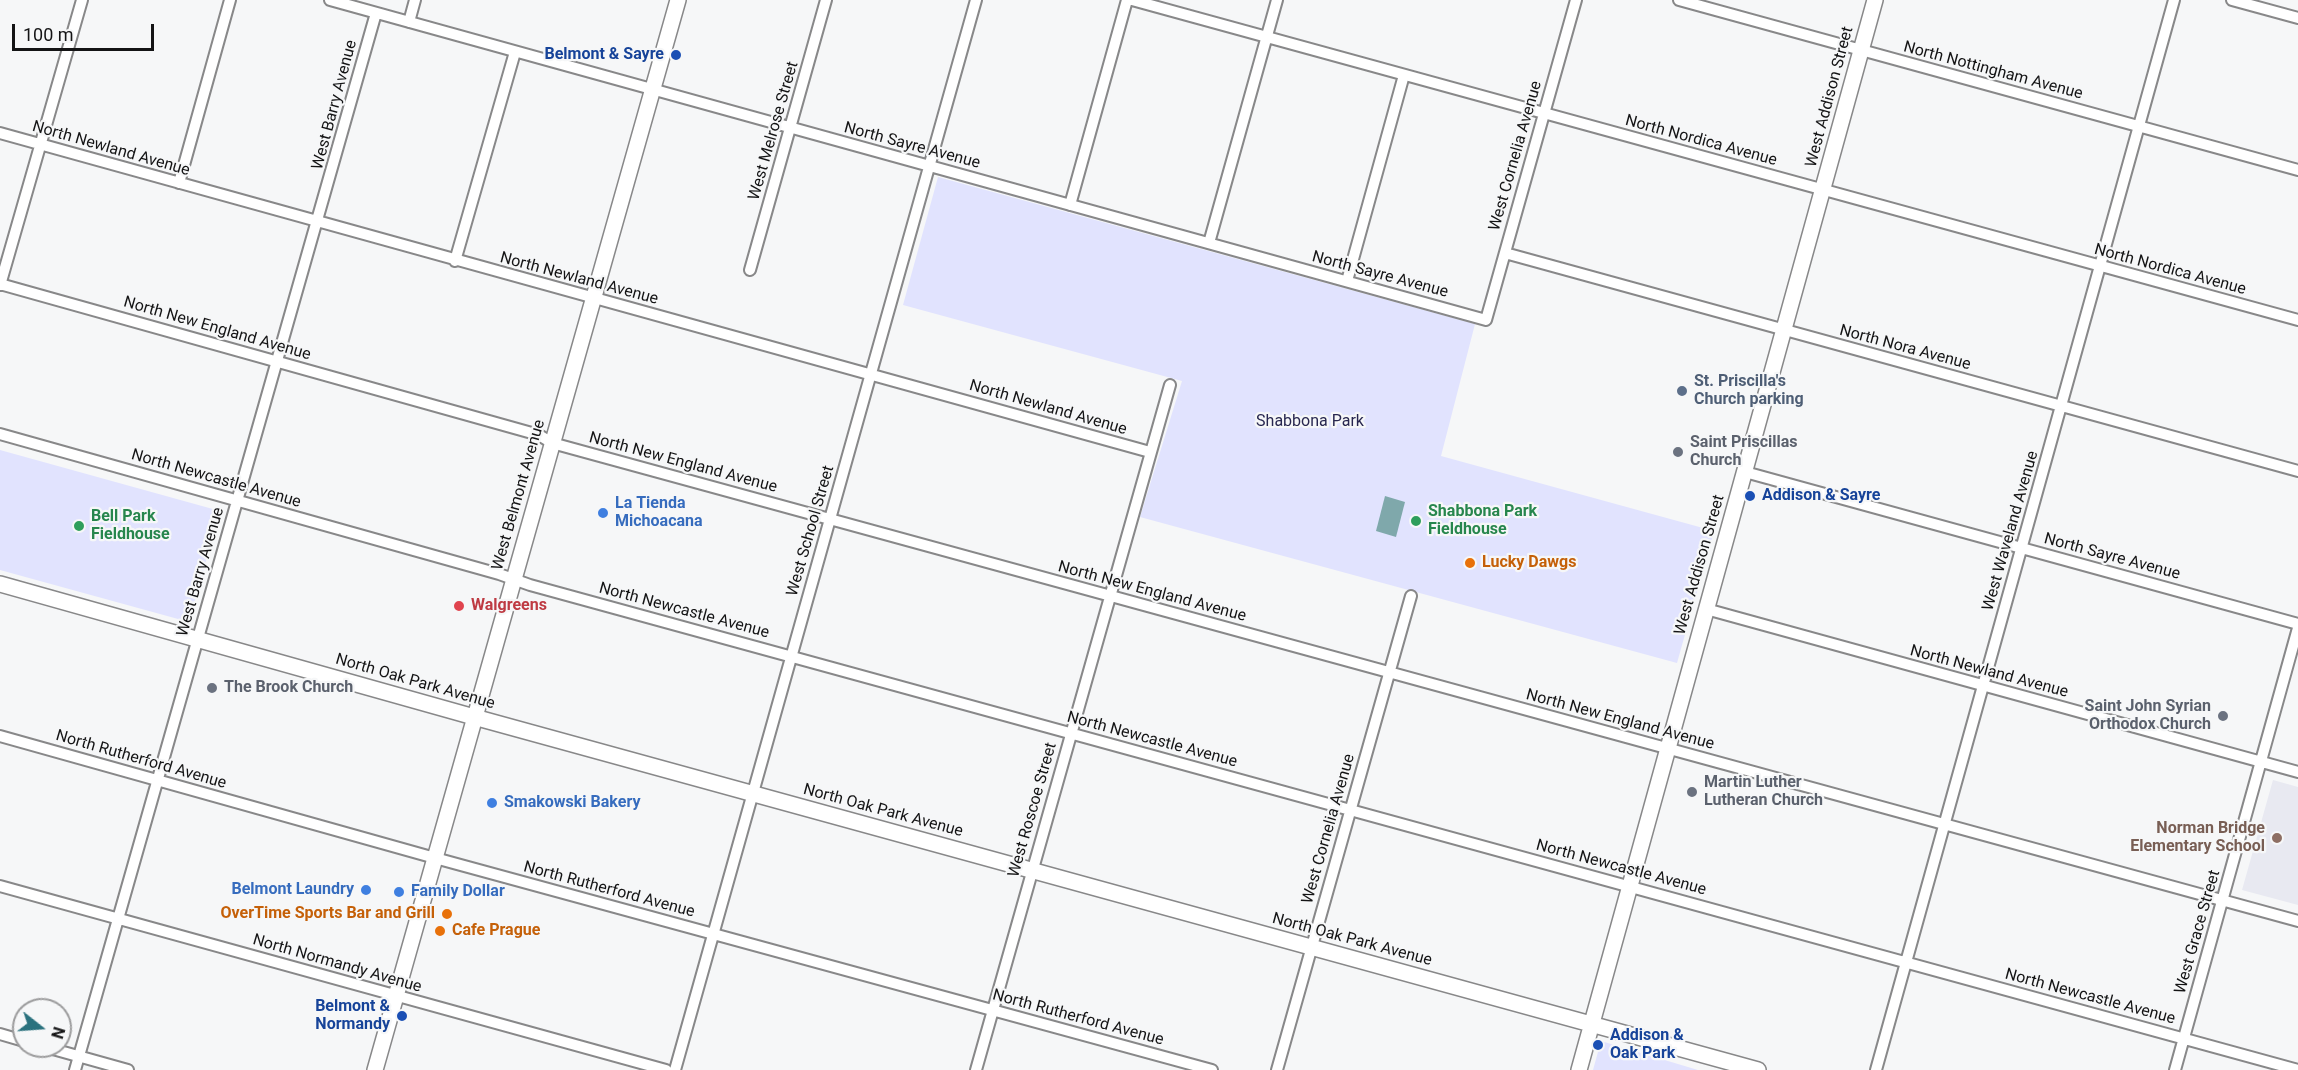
<!DOCTYPE html>
<html>
<head>
<meta charset="utf-8">
<style>
  body { margin:0 }
  #map { position:relative; width:2298px; height:1070px; overflow:hidden; background:#f6f7f8; font-family:Roboto,sans-serif }
  canvas { display:block }
  .north { position:absolute; left:12px; top:998px; width:60px; height:60px; box-sizing:border-box; background:#f6f7f8; border:2px solid #9c9c9d; border-radius:50%; rotate:107deg; font-size:16px; font-weight:700; line-height:24px; text-align:center; color:#141415 }
  .north::after { content:''; display:block; margin:auto; width:21px; height:27px; background:#2b727e; clip-path:polygon(50% 0,100% 100%,50% 72%,0 100%) }
  .scale { position:absolute; left:12px; top:24px; width:142px; height:27px; box-sizing:border-box; border:3px solid #141415; border-top:0; padding-left:8px; font-size:18px; line-height:21px; white-space:nowrap; color:#141415; -webkit-text-stroke:4px #f6f7f8; paint-order:stroke }
</style>
</head>
<body>
<div id="map">
<canvas width="2298" height="1070"></canvas>
<div class="north">N</div>
<div class="scale">100 m</div>
</div>
<script>
const ctx = document.querySelector('canvas').getContext('2d');
ctx.lineJoin = 'round';
function paint(path, color) { ctx.fillStyle = color; ctx.fill(path, 'evenodd'); }
const poly = rows => new Path2D(rows.map(r => 'M' + r).join(''));
function trace(path, color, width, dash) { ctx.strokeStyle = color; ctx.lineWidth = width; ctx.lineCap = dash ? 'butt' : 'round'; ctx.setLineDash(dash || []); ctx.stroke(path); }
function label(font, color, halo, rows, align = 'center') {
  ctx.font = font + ' Roboto,sans-serif'; ctx.lineWidth = 4.5; ctx.setLineDash([]); ctx.textBaseline = 'middle'; ctx.strokeStyle = halo; ctx.fillStyle = color; for (const [text, x, y, turn = 0] of rows) {
    ctx.save(); ctx.translate(x, y); ctx.rotate((+turn || 0) * Math.PI / 180); ctx.textAlign = isNaN(turn) ? turn : align; if (halo) ctx.strokeText(text, 0, 0); ctx.fillText(text, 0, 0); ctx.restore();
  }
}
const built = poly([
  [2273,780,2298,787,2298,905,2242,890]
]);
const green = poly([
  [938,177,1475,324,1441,456,1714,531,1677,663,1140,517,1182,381,903,305],
  [0,450,220,511,189,622,0,570],
  [1601,1041,1698,1070,1593,1070]
]);
const water = poly([
  [1385,496,1405,502,1396,537,1376,531]
]);
const street = poly([
  [330,0,1486,320,1576,0],
  [1132,0,2298,320],
  [1679,0,2298,170],
  [2232,0,2298,18],
  [409,22,415,0],
  [0,133,1150,452],
  [179,183,230,0],
  [1070,205,1127,0],
  [1209,243,1277,0],
  [1505,253,2298,471],
  [455,261,515,52],
  [750,270,826,0],
  [1347,281,1404,75],
  [0,284,539,435,552,443,2298,921],
  [0,285,82,0],
  [0,434,499,574,530,585,2298,1070],
  [1745,472,2298,624],
  [1706,609,2298,772],
  [0,736,435,858,1212,1070],
  [0,886,666,1070],
  [0,1034,24,1041],
  [42,1046,128,1070],
  [75,1070,376,13],
  [675,1070,976,0],
  [976,1070,1170,385],
  [1277,1070,1411,596],
  [1876,1070,2174,0],
  [2175,1070,2298,628]
]);
const secondary = poly([
  [0,584,474,717,1758,1070],
  [375,1070,678,0],
  [1579,1070,1875,0]
]);
const markers = [
  [676,55,6,"#1a4fb4"],
  [1682,391,6,"#5c6f8a"],
  [1678,452,6,"#6b7280"],
  [1750,496,6,"#1a4fb4"],
  [603,513,6,"#3f7fe0"],
  [1416,521,6,"#2e9e5b"],
  [79,526,6,"#2e9e5b"],
  [1470,563,6,"#e8710a"],
  [459,606,6,"#e0444e"],
  [212,688,6,"#6b7280"],
  [2223,716,6,"#6b7280"],
  [1692,792,6,"#6b7280"],
  [492,803,6,"#3f7fe0"],
  [2277,838,6,"#8d6e63"],
  [366,890,6,"#3f7fe0"],
  [399,892,6,"#3f7fe0"],
  [447,914,6,"#e8710a"],
  [440,931,6,"#e8710a"],
  [402,1016,6,"#1a4fb4"],
  [1598,1045,6,"#1a4fb4"]
];
const transitNames = [
  ["Belmont & Sayre",664,55],
  ["Addison & Sayre",1762,496,"left"],
  ["Belmont &",390,1007],
  ["Normandy",390,1025],
  ["Addison &",1610,1036,"left"],
  ["Oak Park",1610,1054,"left"]
];
const streetNames = [
  ["North Nottingham Avenue",1993,71,15],
  ["West Addison Street",1830,97,-75],
  ["West Barry Avenue",335,105,-75],
  ["West Melrose Street",774,131,-74],
  ["North Nordica Avenue",1701,141,15],
  ["North Sayre Avenue",912,146,15],
  ["North Newland Avenue",111,149,16],
  ["West Cornelia Avenue",1516,156,-74],
  ["North Nordica Avenue",2170,270,15],
  ["North Sayre Avenue",1380,275,15],
  ["North Newland Avenue",579,279,15],
  ["North New England Avenue",217,329,16],
  ["North Nora Avenue",1905,348,15],
  ["North Newland Avenue",1048,408,16],
  ["North New England Avenue",683,463,15],
  ["North Newcastle Avenue",216,479,16],
  ["West Belmont Avenue",519,495,-74],
  ["West School Street",811,531,-74],
  ["West Waveland Avenue",2011,531,-74],
  ["North Sayre Avenue",2112,557,15],
  ["West Addison Street",1700,565,-74],
  ["West Barry Avenue",201,572,-74],
  ["North New England Avenue",1152,592,15],
  ["North Newcastle Avenue",684,611,15],
  ["North Newland Avenue",1989,672,15],
  ["North Oak Park Avenue",415,682,16],
  ["North New England Avenue",1620,720,15],
  ["North Newcastle Avenue",1152,740,15],
  ["North Rutherford Avenue",141,760,16],
  ["West Roscoe Street",1033,810,-74],
  ["North Oak Park Avenue",883,811,15],
  ["West Cornelia Avenue",1329,829,-74],
  ["North Newcastle Avenue",1621,868,15],
  ["North Rutherford Avenue",609,890,15],
  ["West Grace Street",2198,932,-74],
  ["North Oak Park Avenue",1352,940,15],
  ["North Normandy Avenue",337,964,16],
  ["North Newcastle Avenue",2090,997,15],
  ["North Rutherford Avenue",1078,1018,15]
];
const serviceNames = [
  ["St. Priscilla's",1694,382],
  ["Church parking",1694,400]
];
const parkNames = [
  ["Shabbona Park",1310,422]
];
const worshipNames = [
  ["Saint Priscillas",1690,443],
  ["Church",1690,461],
  ["The Brook Church",224,688],
  ["Saint John Syrian",2211,707,"right"],
  ["Orthodox Church",2211,725,"right"],
  ["Martin Luther",1704,783],
  ["Lutheran Church",1704,801]
];
const shopNames = [
  ["La Tienda",615,504],
  ["Michoacana",615,522],
  ["Smakowski Bakery",504,803],
  ["Belmont Laundry",354,890,"right"],
  ["Family Dollar",411,892]
];
const leisureNames = [
  ["Shabbona Park",1428,512],
  ["Fieldhouse",1428,530],
  ["Bell Park",91,517],
  ["Fieldhouse",91,535]
];
const foodNames = [
  ["Lucky Dawgs",1482,563],
  ["OverTime Sports Bar and Grill",435,914,"right"],
  ["Cafe Prague",452,931]
];
const healthNames = [
  ["Walgreens",471,606]
];
const educationNames = [
  ["Norman Bridge",2265,829],
  ["Elementary School",2265,847]
];
paint(built, '#e8e9f1');
paint(green, '#e1e3fe');
paint(water, '#7fa8ab');
trace(street, '#888889', 14);
trace(secondary, '#888889', 18);
trace(street, '#fff', 10);
trace(secondary, '#fff', 15);
for (const [x, y, r, color] of markers) { const dot = new Path2D(); dot.arc(x, y, r, 0, 2 * Math.PI); ctx.fillStyle = color; ctx.fill(dot); trace(dot, '#f6f7f8', 2); }
label('bold 16px', '#164399', '#f6f7f8', transitNames, 'right');
label('16px', '#141415', '#f6f7f8', streetNames);
label('bold 16px', '#4e5e75', '#f6f7f8', serviceNames, 'left');
label('16px', '#282750', '#f6f7f8', parkNames);
label('bold 16px', '#5b616d', '#f6f7f8', worshipNames, 'left');
label('bold 16px', '#366cbe', '#f6f7f8', shopNames, 'left');
label('bold 16px', '#27864d', '#f6f7f8', leisureNames, 'left');
label('bold 16px', '#c56008', '#f6f7f8', foodNames, 'left');
label('bold 16px', '#be3a42', '#f6f7f8', healthNames, 'left');
label('bold 16px', '#785e54', '#f6f7f8', educationNames, 'right');
</script>
</body>
</html>
